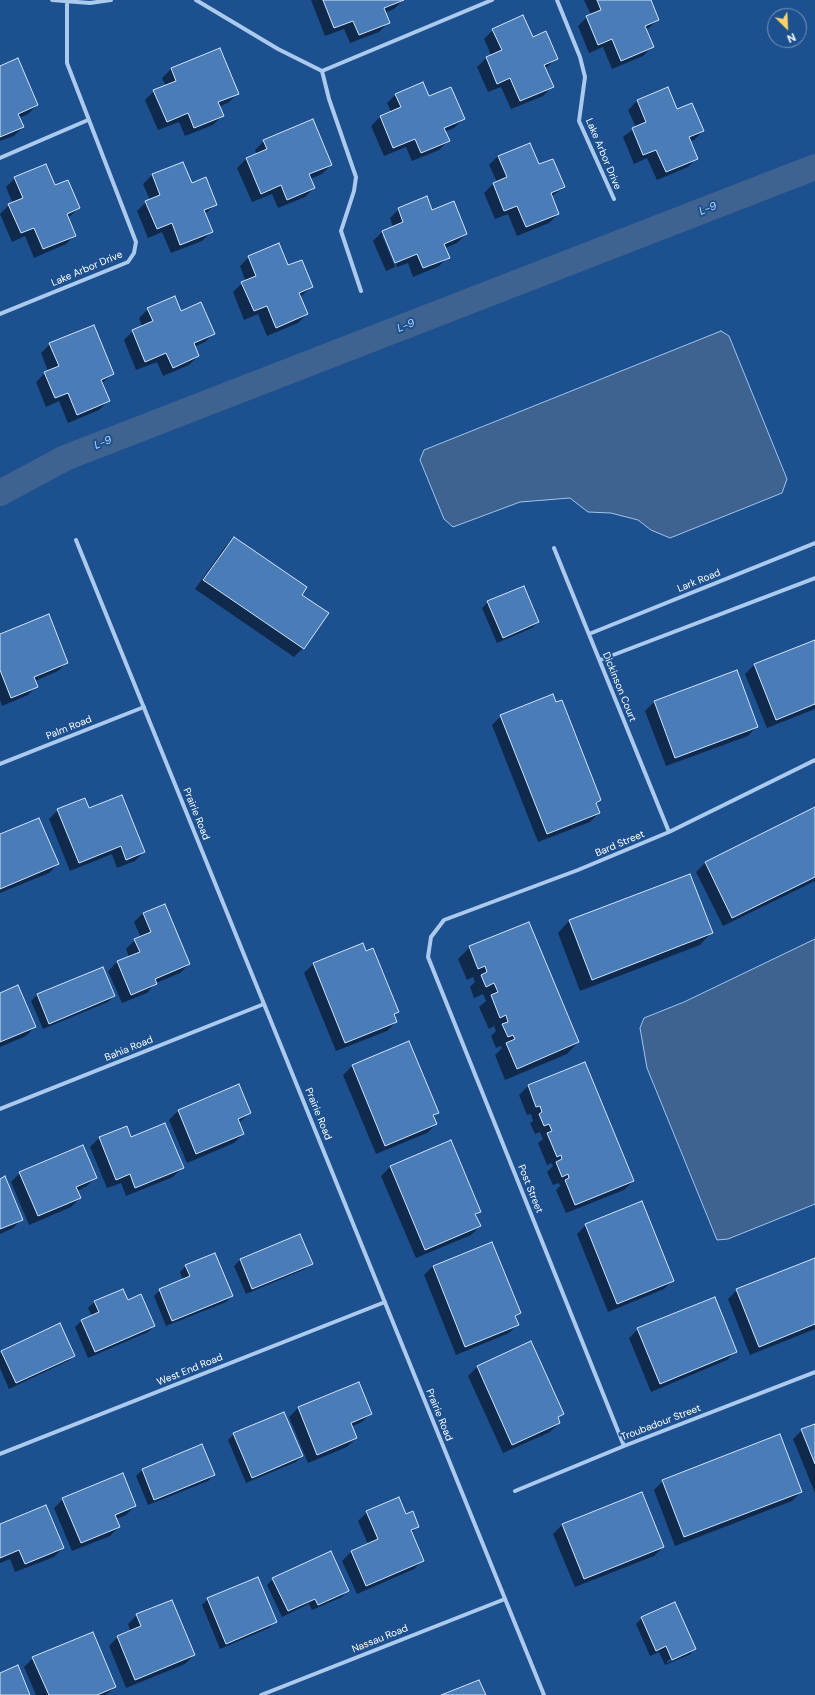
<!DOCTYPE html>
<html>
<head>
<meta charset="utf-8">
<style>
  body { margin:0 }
  #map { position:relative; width:815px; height:1695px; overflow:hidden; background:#1d508f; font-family:"DM Sans",sans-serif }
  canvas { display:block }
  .north { position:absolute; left:767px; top:8px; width:40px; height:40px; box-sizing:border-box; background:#1d508f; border:1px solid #7796bc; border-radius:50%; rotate:156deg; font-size:11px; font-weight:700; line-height:16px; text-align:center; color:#fff }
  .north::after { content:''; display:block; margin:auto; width:14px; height:18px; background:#fdd069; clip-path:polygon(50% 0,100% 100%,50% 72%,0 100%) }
</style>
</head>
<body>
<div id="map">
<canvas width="815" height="1695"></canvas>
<div class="north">N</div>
</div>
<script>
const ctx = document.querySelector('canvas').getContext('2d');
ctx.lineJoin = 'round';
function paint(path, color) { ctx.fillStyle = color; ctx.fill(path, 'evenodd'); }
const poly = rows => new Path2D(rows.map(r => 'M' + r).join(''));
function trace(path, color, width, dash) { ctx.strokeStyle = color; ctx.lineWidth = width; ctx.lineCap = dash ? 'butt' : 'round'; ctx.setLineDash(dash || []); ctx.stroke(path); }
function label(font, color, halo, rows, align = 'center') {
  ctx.font = font + ' "DM Sans",sans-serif'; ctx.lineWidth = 4; ctx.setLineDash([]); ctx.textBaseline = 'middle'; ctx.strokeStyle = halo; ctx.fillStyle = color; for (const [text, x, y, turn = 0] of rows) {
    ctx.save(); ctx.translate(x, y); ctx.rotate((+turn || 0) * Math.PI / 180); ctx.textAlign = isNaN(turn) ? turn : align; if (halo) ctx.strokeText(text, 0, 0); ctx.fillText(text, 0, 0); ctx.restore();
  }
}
const water = poly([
  [721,331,729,336,787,479,782,493,670,538,651,530,638,520,611,513,588,512,570,498,520,502,453,527,444,519,420,460,424,450,721,331],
  [815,939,815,1204,728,1239,717,1240,647,1068,640,1028,644,1018,684,1002,815,939]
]);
const shadow = poly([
  [311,0,403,0,394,9,385,13,388,23,379,32,350,43,344,29,325,36],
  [584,0,650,0,658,19,649,28,645,30,652,47,643,56,612,69,603,47,589,53,578,26,587,17,591,15],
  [493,30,533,38,557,58,545,69,552,87,543,96,511,109,501,87,488,92,477,67,486,58,491,55,484,39],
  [220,49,238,93,229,102,219,107,222,116,213,125,185,136,179,122,158,130,145,100,154,91,166,86,162,78,171,69],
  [0,67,37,105,28,114,19,118,23,127,14,136,0,141],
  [667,89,676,110,703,131,694,140,690,141,697,158,688,167,657,180,647,158,634,164,623,137,636,127,628,110,637,101],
  [396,94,429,97,463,119,454,128,444,132,448,141,439,150,412,161,406,147,384,156,371,126,380,117,391,112,387,103],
  [264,141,331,165,322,174,310,179,314,188,305,197,278,208,272,194,252,202,237,168,246,159,257,155,255,150],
  [498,156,538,166,564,187,551,197,558,214,549,223,517,236,508,214,495,219,484,193,493,184,497,182,489,165],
  [182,163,191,185,216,204,204,215,211,232,202,241,171,253,162,232,148,238,137,211,146,202,150,200,143,184,152,175],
  [15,178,55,186,79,208,68,218,75,235,66,244,34,258,25,236,12,242,0,214,9,205,13,204,6,187],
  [399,209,432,211,466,234,457,243,445,248,448,257,439,266,413,277,408,263,397,267,384,235,382,235,395,267,386,271,373,241,382,232,393,227,390,218],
  [249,257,287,267,312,287,300,297,307,314,298,323,267,336,258,314,244,320,233,292,242,283,246,282,240,266],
  [148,309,180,312,214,333,205,342,194,347,198,356,189,365,163,376,157,362,136,370,124,340,133,331,142,327,139,318],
  [50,344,113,374,101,384,108,401,99,410,68,423,59,401,46,407,36,382,45,373,48,371,41,353],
  [234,538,303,648,294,657,195,589,225,547],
  [488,602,538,622,532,628,497,643,482,608],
  [0,635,67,662,58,671,35,681,37,686,28,695,2,706,0,700],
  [815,641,815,709,767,728,745,674,754,665],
  [654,702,757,726,748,736,666,766,645,711],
  [501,716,600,800,596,805,599,813,590,822,538,842,492,725],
  [815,808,815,881,723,926,696,872,705,863],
  [88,809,144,852,135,861,117,868,112,854,70,871,49,819,58,810],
  [0,835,58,864,49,873,0,893],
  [689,875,711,933,700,945,580,991,558,933,569,921],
  [143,913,189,964,180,973,156,983,147,993,122,1003,108,971,117,962,129,957,126,949,135,940,141,938,134,922],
  [363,944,398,1012,393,1016,396,1022,387,1031,336,1051,304,973,313,964],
  [470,947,578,1042,567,1054,505,1080,495,1055,502,1048,501,1046,496,1048,491,1036,496,1031,494,1026,489,1029,479,1007,486,1001,483,994,474,998,470,987,475,982,473,977,467,980,458,959],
  [0,994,35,1027,26,1036,0,1047],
  [37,995,114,996,108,1002,43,1029,31,1001],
  [409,1043,438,1112,433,1117,436,1124,427,1133,376,1154,343,1075,352,1066],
  [585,1063,633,1181,624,1190,566,1213,556,1190,560,1186,559,1183,553,1185,547,1172,553,1166,551,1163,547,1165,538,1143,543,1139,540,1132,535,1134,530,1123,533,1121,531,1114,527,1115,519,1095,528,1086],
  [239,1085,250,1112,239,1123,243,1134,234,1143,187,1163,169,1120,178,1111],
  [126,1127,131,1138,182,1168,173,1177,126,1196,121,1183,107,1188,90,1147,99,1138],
  [390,1167,480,1212,475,1216,480,1226,471,1235,416,1258,381,1176],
  [20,1173,96,1177,87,1186,77,1191,80,1198,71,1207,29,1225,11,1182],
  [0,1180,22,1219,13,1228,0,1234],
  [586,1225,673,1280,664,1289,608,1312,577,1234],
  [492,1243,520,1313,515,1318,518,1324,509,1333,456,1355,424,1275,433,1266],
  [815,1259,815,1329,750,1355,728,1299,737,1290],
  [240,1260,311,1263,305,1269,246,1294,234,1266],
  [186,1266,232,1296,226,1302,166,1326,154,1296,160,1290,183,1280,180,1272],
  [94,1302,128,1302,154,1326,148,1332,88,1358,75,1327,81,1321,92,1316,88,1308],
  [60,1325,74,1355,68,1361,9,1389,0,1368,0,1353],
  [638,1329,736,1351,727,1360,651,1392,629,1338],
  [531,1343,563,1413,557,1419,559,1423,550,1432,503,1453,468,1376,477,1367],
  [358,1383,371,1413,362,1422,351,1427,356,1438,347,1447,308,1463,289,1417,298,1408],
  [815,1425,815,1493,793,1439,802,1430],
  [234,1434,302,1456,296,1462,246,1483,228,1440],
  [201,1445,214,1475,208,1481,148,1505,136,1476,142,1470],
  [663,1481,801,1492,792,1501,675,1546,654,1490],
  [641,1493,663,1547,654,1556,575,1587,553,1534,562,1525],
  [63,1499,135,1506,126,1515,116,1519,119,1527,110,1536,72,1551,54,1508],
  [367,1512,406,1516,418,1526,411,1533,423,1560,414,1569,357,1594,342,1561,351,1552,368,1544,358,1521],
  [0,1525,63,1548,54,1557,15,1572,10,1559,0,1563],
  [273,1579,348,1590,342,1597,312,1610,309,1604,282,1617,267,1585],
  [208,1599,275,1622,269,1628,220,1649,202,1605],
  [137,1615,194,1655,185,1664,126,1688,109,1646,118,1637,131,1632,128,1624],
  [642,1618,695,1649,689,1655,665,1665,659,1652,650,1656,636,1624],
  [689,1651,689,1653,667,1663,667,1661],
  [33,1658,115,1687,106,1695,36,1695,24,1667]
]);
const canal = poly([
  [0,493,65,458,815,167]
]);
const building = poly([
  [323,0,404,0,384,8,390,23,359,35,353,21,334,28,323,0],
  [597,0,651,0,659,20,645,26,654,47,621,61,612,39,598,45,586,16,601,10,597,0],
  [523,15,533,37,546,31,558,59,544,65,554,87,520,101,510,78,497,84,486,57,502,50,492,29,523,15],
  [220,48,239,94,218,102,224,116,194,128,188,113,167,122,153,90,176,81,171,68,220,48],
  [18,58,38,105,18,114,24,127,0,137,0,66,18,58],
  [423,82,429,96,451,87,465,119,444,128,450,141,421,153,415,139,393,148,380,116,401,107,395,94,423,82],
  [668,87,677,109,692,103,704,131,689,137,698,159,666,172,656,150,643,155,632,128,646,122,637,100,668,87],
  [313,119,332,165,309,174,315,188,287,200,281,185,261,194,246,158,267,149,263,140,313,119],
  [530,143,539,164,553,159,565,187,551,193,559,214,526,227,517,206,504,211,493,183,507,177,498,156,530,143],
  [183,162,192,183,206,177,217,205,204,210,213,232,180,245,172,223,157,229,145,201,160,195,152,174,183,162],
  [46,164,55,185,68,180,80,208,67,214,76,236,43,249,34,228,21,233,8,204,23,198,14,177,46,164],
  [427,196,432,210,454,201,467,234,444,244,450,258,423,268,417,254,395,263,382,231,403,222,398,208,427,196],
  [279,243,288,265,302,260,313,287,299,293,308,314,276,328,267,306,254,311,241,282,256,276,248,256,279,243],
  [175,296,181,311,201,302,215,334,194,343,199,356,173,368,166,353,145,362,132,330,153,321,147,308,175,296],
  [94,325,114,374,101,380,110,401,77,415,68,393,55,398,44,372,59,366,49,343,94,325],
  [234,537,307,587,302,595,329,613,304,649,203,580,234,537],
  [524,586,539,622,503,638,487,601,524,586],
  [49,614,68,663,34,677,38,687,11,698,0,670,0,634,49,614],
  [815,640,815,704,776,720,754,664,815,640],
  [737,670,758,727,675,758,654,701,737,670],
  [553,694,556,702,562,700,601,800,596,803,600,813,547,834,500,715,553,694],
  [122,795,145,852,126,860,121,846,79,863,57,809,85,798,89,808,122,795],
  [815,807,815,877,732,918,705,862,815,807],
  [39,818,59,864,0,889,0,834,39,818],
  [690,874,713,933,592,980,569,920,690,874],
  [165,904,190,964,155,979,157,984,131,995,117,961,140,952,134,939,151,932,143,913,165,904],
  [529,922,579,1042,517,1069,506,1043,515,1039,513,1035,508,1037,502,1024,508,1022,506,1015,500,1018,491,995,498,992,494,983,486,987,481,975,487,972,485,966,478,969,469,946,529,922],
  [363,943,366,951,373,948,399,1012,394,1014,397,1022,345,1043,313,963,363,943],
  [103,967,115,996,49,1024,37,994,103,967],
  [18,985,36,1027,0,1042,0,993,18,985],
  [409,1041,439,1113,433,1115,437,1124,385,1146,352,1065,409,1041],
  [585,1062,634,1181,575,1205,565,1180,569,1178,568,1174,562,1177,556,1162,562,1159,561,1155,557,1157,547,1133,552,1131,549,1124,544,1126,539,1114,542,1112,540,1106,536,1107,528,1085,585,1062],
  [239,1084,251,1113,238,1119,244,1134,196,1154,178,1110,239,1084],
  [165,1123,184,1168,135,1188,130,1174,116,1180,99,1137,127,1126,131,1137,165,1123],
  [451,1140,481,1212,475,1214,481,1226,425,1250,390,1166,451,1140],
  [83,1145,97,1178,76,1187,81,1198,38,1216,19,1172,83,1145],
  [5,1176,23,1220,0,1229,0,1179,5,1176],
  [642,1201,674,1281,617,1304,585,1224,642,1201],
  [300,1234,313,1264,252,1289,240,1259,300,1234],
  [492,1242,521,1313,515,1316,519,1325,465,1347,433,1266,492,1242],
  [215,1253,233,1296,172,1321,159,1289,190,1276,185,1265,215,1253],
  [815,1258,815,1324,759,1347,736,1289,815,1258],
  [123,1289,128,1300,141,1294,155,1326,95,1352,81,1320,99,1312,94,1301,123,1289],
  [715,1297,737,1352,660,1384,637,1328,715,1297],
  [60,1323,75,1356,16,1383,1,1351,60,1323],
  [531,1341,564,1414,558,1417,560,1423,512,1445,477,1366,531,1341],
  [359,1382,372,1414,351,1423,357,1438,317,1455,298,1407,359,1382],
  [284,1412,303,1456,252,1478,233,1433,284,1412],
  [815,1424,815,1464,801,1429,815,1424],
  [780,1434,802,1492,684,1537,662,1480,780,1434],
  [202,1444,215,1475,154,1500,142,1469,202,1444],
  [123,1473,136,1506,115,1515,120,1527,81,1543,62,1498,123,1473],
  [642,1492,664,1547,584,1579,562,1524,642,1492],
  [399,1497,406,1514,413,1511,419,1527,411,1530,424,1561,366,1586,351,1551,378,1539,366,1511,399,1497],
  [46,1505,64,1548,25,1564,19,1550,0,1558,0,1524,46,1505],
  [331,1551,349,1591,318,1605,315,1599,288,1611,272,1578,331,1551],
  [258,1577,277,1622,226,1644,207,1598,258,1577],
  [172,1600,195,1655,135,1680,117,1636,141,1626,136,1614,172,1600],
  [675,1602,696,1649,672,1660,666,1646,656,1651,641,1617,675,1602],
  [93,1632,116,1687,97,1695,49,1695,32,1657,93,1632],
  [18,1665,30,1695,0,1695,0,1673,18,1665],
  [479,1680,486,1695,441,1695,479,1680]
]);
const minor = poly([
  [52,0,90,3,111,0],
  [196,0,278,49,322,71,492,0],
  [557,0,580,57,585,77,579,121,614,199],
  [322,71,329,99,356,177,354,191,341,231,361,291],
  [0,158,88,120],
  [0,314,128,262,134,253,136,242,67,63,67,1],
  [76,540,544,1695],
  [554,548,669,832],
  [589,634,815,543],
  [600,660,815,578],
  [0,764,144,707],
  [0,1109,264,1004],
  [624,1446,428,957,431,937,444,920,578,870,669,832,815,760],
  [0,1454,385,1302],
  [515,1491,624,1446,815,1372],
  [261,1695,505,1599]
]);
const streetNames = [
  ["Lake Arbor Drive",603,154,67],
  ["Lake Arbor Drive",87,269,-23],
  ["Lark Road",699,581,-22],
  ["Dickinson Court",619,687,68],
  ["Palm Road",69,728,-22],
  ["Prairie Road",196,814,68],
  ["Bard Street",620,844,-23],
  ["Bahia Road",129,1049,-22],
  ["Prairie Road",318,1114,68],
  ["Post Street",530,1189,68],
  ["West End Road",190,1370,-22],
  ["Prairie Road",439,1415,68],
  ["Troubadour Street",661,1423,-21],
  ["Nassau Road",380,1639,-22]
];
const waterNames = [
  ["L-9",708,209,-21],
  ["L-9",406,326,-21],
  ["L-9",103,443,-21]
];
paint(water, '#3e6390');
trace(water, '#9ec5ef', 1);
paint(shadow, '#0007');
trace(canal, '#3e6390', 26);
paint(building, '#4a7cb8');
trace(building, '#d1e4fa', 1);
trace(minor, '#abcaed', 4);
label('10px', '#fff', '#1d508f', streetNames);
label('italic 11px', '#b7d4f4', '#1d508f', waterNames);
</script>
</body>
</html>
